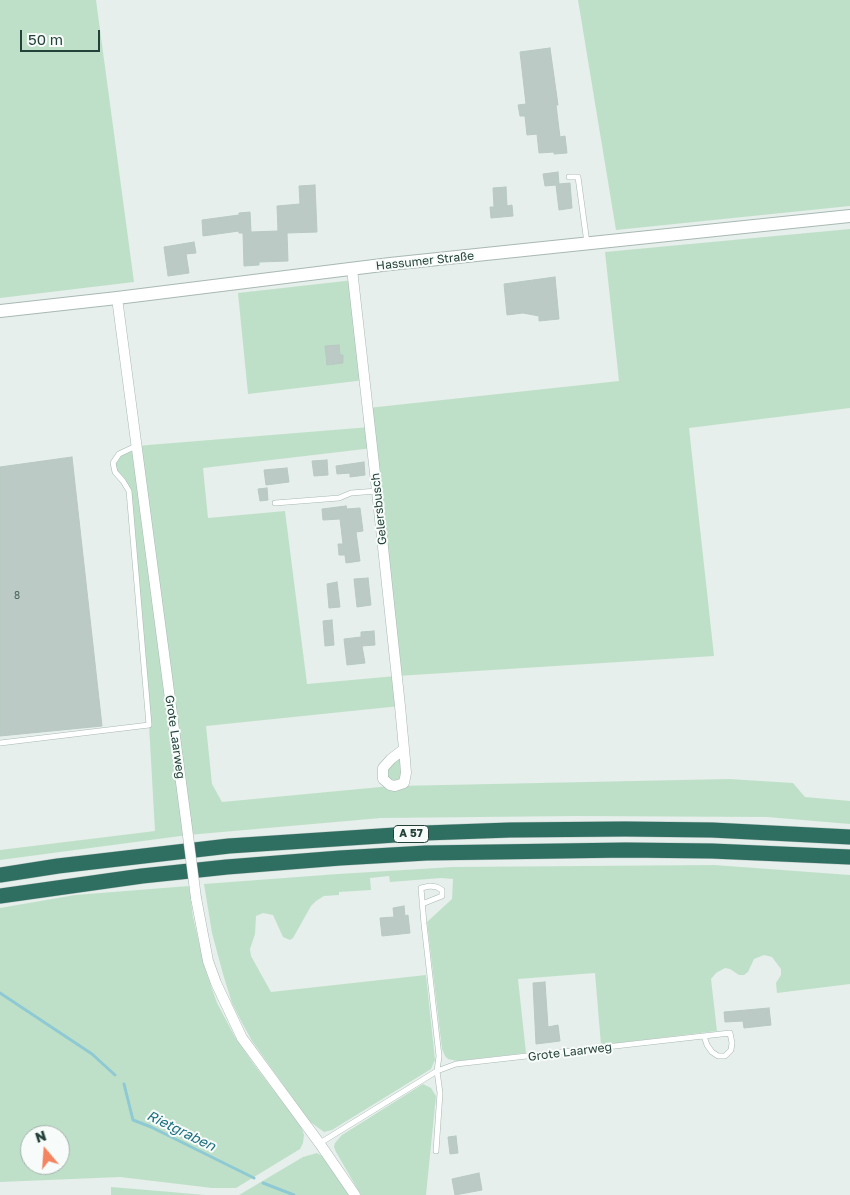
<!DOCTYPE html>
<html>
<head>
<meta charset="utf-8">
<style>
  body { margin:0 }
  #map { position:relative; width:850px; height:1195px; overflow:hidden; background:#e6efeb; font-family:"Golos Text",sans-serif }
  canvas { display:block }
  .north { position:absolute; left:20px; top:1125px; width:50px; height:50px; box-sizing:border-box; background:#f7fbf9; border:1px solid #a3b1ad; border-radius:50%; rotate:342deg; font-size:14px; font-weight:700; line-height:20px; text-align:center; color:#24423a }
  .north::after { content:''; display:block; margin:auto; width:18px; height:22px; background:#f4845f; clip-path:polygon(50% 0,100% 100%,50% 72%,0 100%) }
  .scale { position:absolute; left:20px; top:30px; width:80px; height:22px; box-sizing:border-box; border:2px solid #24423a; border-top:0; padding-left:6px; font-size:15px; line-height:18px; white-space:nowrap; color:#24423a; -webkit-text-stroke:4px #f7fbf9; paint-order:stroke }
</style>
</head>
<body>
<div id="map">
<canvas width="850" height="1195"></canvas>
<div class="north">N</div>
<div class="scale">50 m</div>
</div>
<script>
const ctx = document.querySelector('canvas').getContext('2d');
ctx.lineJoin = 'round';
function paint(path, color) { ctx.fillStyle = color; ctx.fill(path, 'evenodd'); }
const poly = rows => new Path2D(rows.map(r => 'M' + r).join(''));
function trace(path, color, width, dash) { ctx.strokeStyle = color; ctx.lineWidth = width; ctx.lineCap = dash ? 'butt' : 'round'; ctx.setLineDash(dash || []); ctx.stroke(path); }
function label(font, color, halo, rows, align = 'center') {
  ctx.font = font + ' "Golos Text",sans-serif'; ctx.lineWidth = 4; ctx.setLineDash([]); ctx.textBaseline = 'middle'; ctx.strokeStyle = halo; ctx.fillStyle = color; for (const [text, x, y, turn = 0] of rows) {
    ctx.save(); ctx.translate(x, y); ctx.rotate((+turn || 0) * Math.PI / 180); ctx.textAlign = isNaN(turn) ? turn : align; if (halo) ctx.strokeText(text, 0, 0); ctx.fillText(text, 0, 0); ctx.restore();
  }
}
const green = poly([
  [0,0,96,0,134,282,0,298],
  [578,0,850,0,850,206,616,230],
  [850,229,850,408,689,428,714,656,397,676,400,706,206,726,212,784,222,802,391,786,383,768,404,749,406,773,397,786,729,779,793,783,805,797,850,801,850,824,767,817,577,816,381,818,188,835,0,860,0,850,155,831,149,725,129,492,115,472,113,463,119,454,136,446,370,427,368,408,619,381,605,252],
  [373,448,396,676,307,684,285,511,208,518,203,468],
  [354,280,365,380,248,394,238,293],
  [714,865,850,875,850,984,777,993,776,983,781,975,781,969,772,957,764,955,754,959,748,972,744,975,739,975,730,969,725,968,716,973,711,979,717,1031,601,1045,595,973,518,979,526,1053,457,1061,448,1059,445,1056,442,1049,427,922,452,899,453,879,441,878,390,882,389,876,370,878,371,890,339,892,339,895,324,896,316,901,311,906,293,938,290,940,283,937,273,915,263,913,256,916,255,934,250,949,251,956,271,992,426,975,435,1060,431,1069,332,1130,324,1132,309,1121,252,1041,240,1019,232,1003,223,974,212,933,204,884,338,874,453,867],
  [189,886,193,917,205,969,217,1003,235,1037,255,1066,301,1126,304,1135,303,1143,300,1149,236,1188,212,1188,120,1177,0,1182,0,908,75,895],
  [30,1135,60,1135,60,1165,30,1165],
  [423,1084,431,1088,436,1096,426,1195,361,1195,336,1152,334,1147,335,1143,342,1135],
  [317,1153,322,1156,350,1195,239,1195,303,1157],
  [111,1187,171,1192,205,1195,111,1195]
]);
const stream = poly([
  [0,993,92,1054,115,1075],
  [124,1084,133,1120,151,1127,254,1178],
  [263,1183,294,1195]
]);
const building = poly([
  [550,48,558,105,556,105,560,137,565,136,567,153,554,154,554,152,539,153,537,134,527,135,525,116,520,116,518,105,526,104,520,52,550,48],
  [558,172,559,184,570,183,572,208,559,210,556,185,545,186,543,174,558,172],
  [315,185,317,232,287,233,288,261,259,262,259,265,244,266,243,233,239,233,239,231,203,236,202,220,239,215,239,213,250,212,251,232,278,231,277,206,300,204,299,186,315,185],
  [506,187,507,206,512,205,513,216,491,218,490,207,494,207,493,188,506,187],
  [194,242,196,253,186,254,189,273,168,276,164,247,194,242],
  [555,277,559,319,539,321,539,316,523,313,507,315,504,284,555,277],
  [339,345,340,355,343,355,343,363,327,365,325,346,339,345],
  [72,457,102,726,0,736,0,467,72,457],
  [327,460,328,475,314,476,312,461,327,460],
  [364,462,365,475,350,477,350,473,337,474,336,466,364,462],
  [287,468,289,482,266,485,264,470,287,468],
  [267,488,268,500,260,501,258,489,267,488],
  [346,506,347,509,360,508,363,531,356,532,360,561,346,563,345,555,339,555,338,544,343,544,340,519,323,520,322,509,346,506],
  [368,578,371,605,357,607,354,579,368,578],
  [337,582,340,607,329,608,327,584,337,582],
  [332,620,334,645,325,646,323,621,332,620],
  [374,631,375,645,362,646,365,663,347,665,344,639,361,637,361,632,374,631],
  [404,906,405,916,408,915,410,933,382,936,380,918,394,917,393,908,404,906],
  [545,982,548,1027,558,1025,560,1041,536,1044,533,983,545,982],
  [769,1008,771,1025,744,1028,743,1021,725,1022,724,1012,769,1008],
  [456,1136,458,1153,450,1154,448,1137,456,1136],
  [479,1173,482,1190,455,1195,452,1179,479,1173]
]);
const service = poly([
  [569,177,578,177,587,243],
  [275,503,339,498,351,493,377,491],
  [0,743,149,725,129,491,123,481,115,472,113,463,119,454,136,446],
  [422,904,442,896,442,890,437,887,430,886,421,888,424,924,439,1056,437,1071,440,1093,436,1151],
  [320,1143,437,1071,456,1064,730,1033,732,1043,731,1050,725,1056,718,1056,712,1052,707,1045,704,1036]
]);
const minor = poly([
  [352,269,377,491,400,706,404,749,405,760,406,773,404,783,395,786,390,785,383,779,383,768,391,759,404,749],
  [117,298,186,820],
  [196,898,208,961,216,983,242,1038,320,1144,355,1195]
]);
const tertiary = poly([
  [0,311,117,298,390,264,850,216]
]);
const motorway = poly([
  [0,875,58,866,229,846,425,833,510,830,625,829,712,830,850,837],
  [0,896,142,876,227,867,340,858,426,853,626,850,712,851,850,857]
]);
const minorBridge = poly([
  [186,820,196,898]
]);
const numberNames = [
  ["8",17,596]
];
const shields = [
  [411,834,35]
];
const shieldNames = [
  ["A 57",411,834]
];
const streetNames = [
  ["Hassumer Straße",425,261,-6],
  ["Gelersbusch",379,509,-96],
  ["Grote Laarweg",175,737,82],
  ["Grote Laarweg",570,1052,-7]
];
const waterNames = [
  ["Rietgraben",181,1131,26]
];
paint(green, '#bfe0c8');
trace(stream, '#8ec9d4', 3);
paint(building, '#bbcac4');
trace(building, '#b8c9c2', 1);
trace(service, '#a8b8b2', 6);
trace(minor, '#a8b8b2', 11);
trace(tertiary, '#a8b8b2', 14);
trace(motorway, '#c2cac8', 16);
trace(service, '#fff', 5);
trace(minor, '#fff', 10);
trace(tertiary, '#fff', 12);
trace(motorway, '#2f6f62', 15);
trace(minorBridge, '#a8b8b2', 11, []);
trace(minorBridge, '#fff', 10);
label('10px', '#4a645c', null, numberNames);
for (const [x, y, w] of shields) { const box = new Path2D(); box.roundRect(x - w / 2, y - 8.5, w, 17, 4); ctx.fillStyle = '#f7fbf9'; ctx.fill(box); trace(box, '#24423a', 1); }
label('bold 11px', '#24423a', null, shieldNames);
label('12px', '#24423a', '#f7fbf9', streetNames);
label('italic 14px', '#1c6f80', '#f7fbf9', waterNames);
</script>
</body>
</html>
